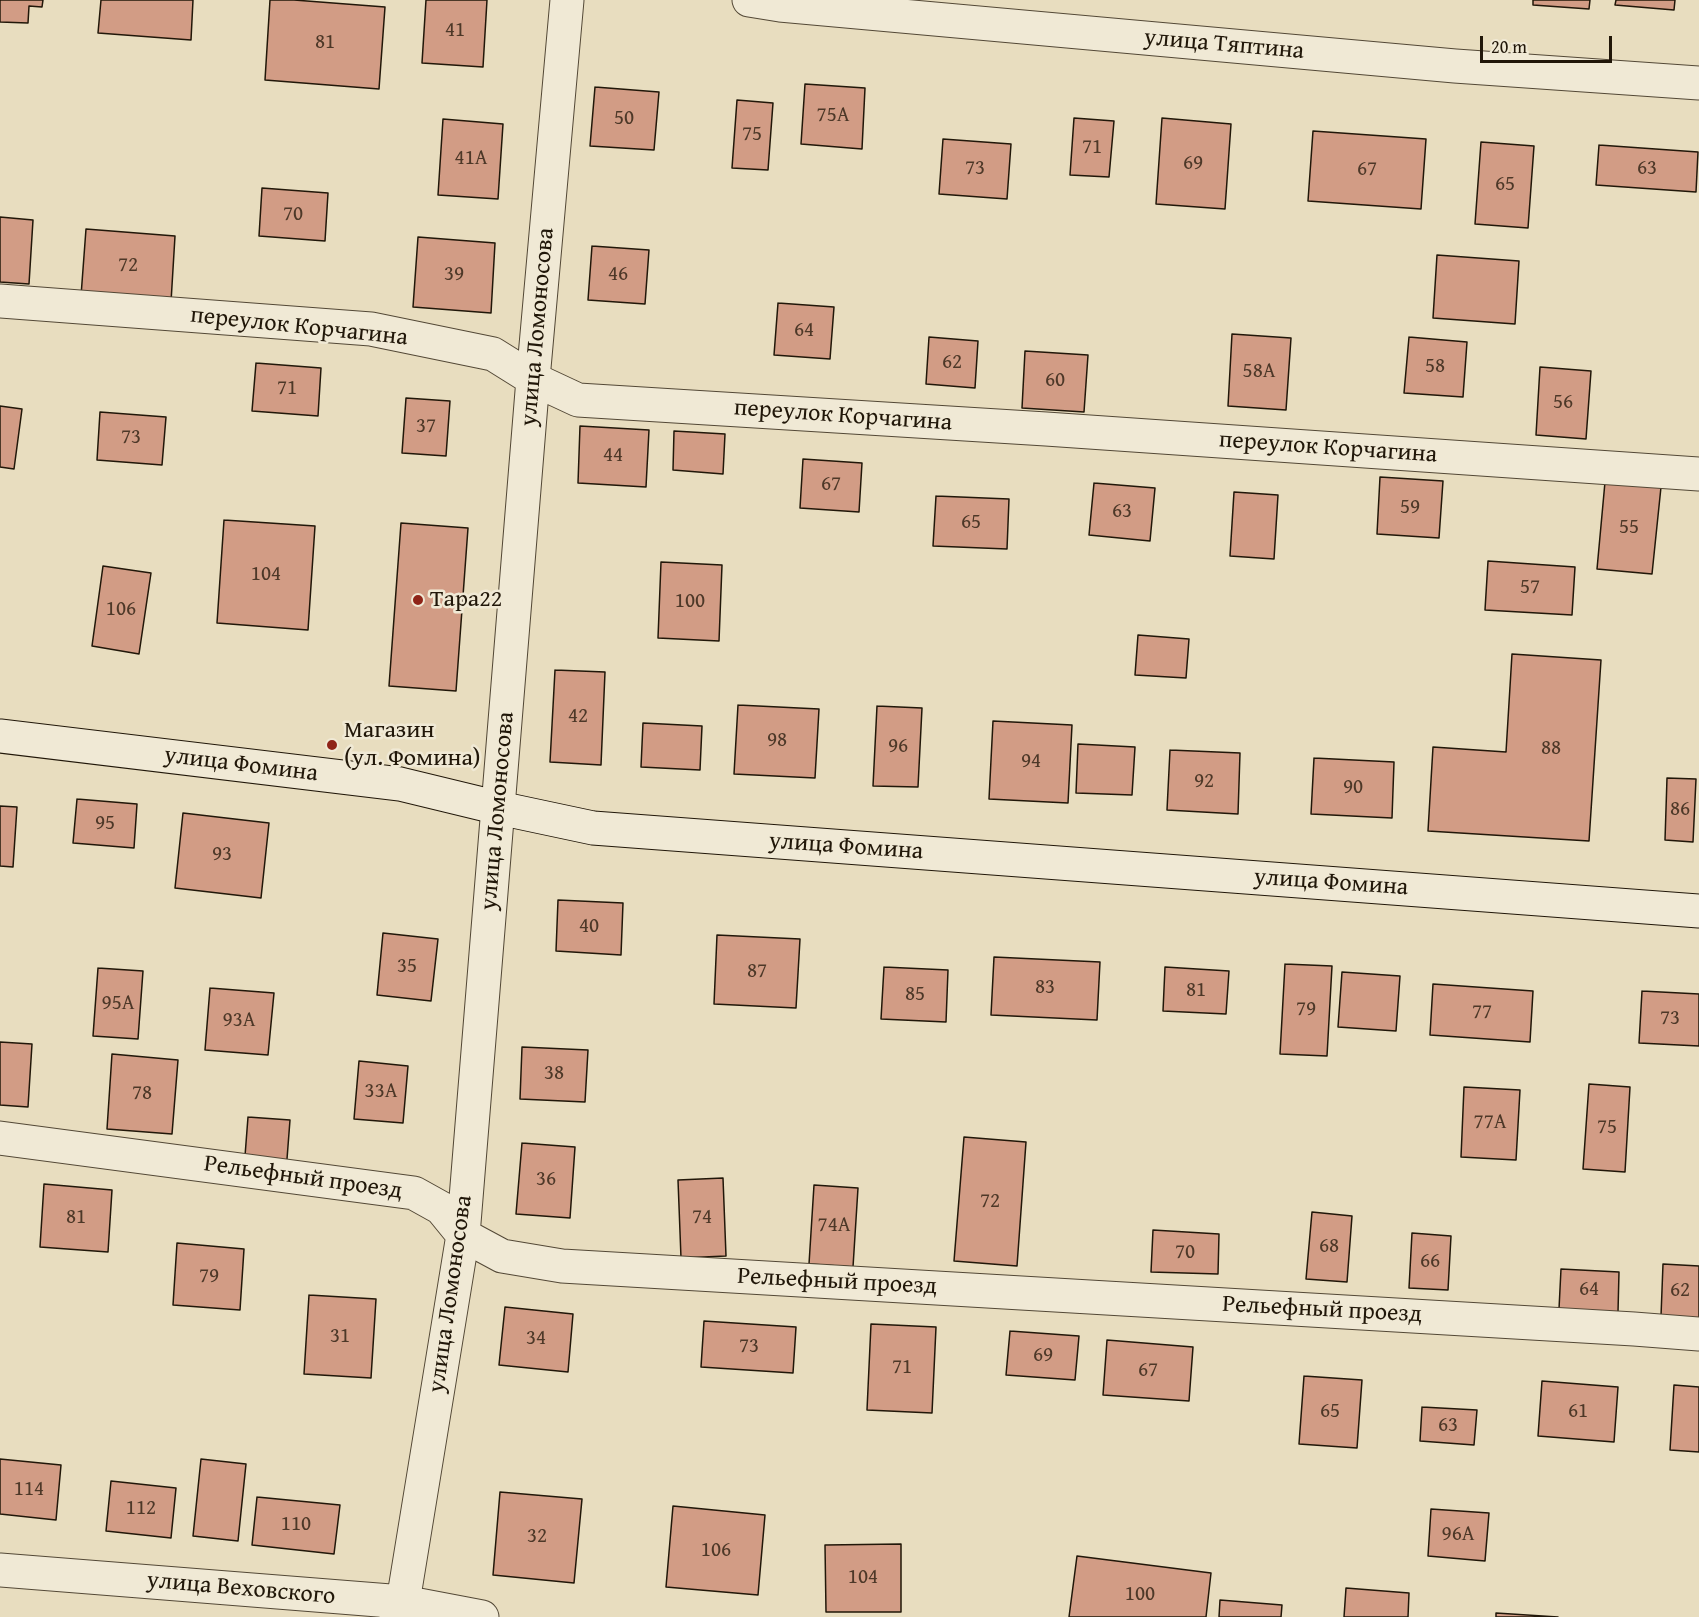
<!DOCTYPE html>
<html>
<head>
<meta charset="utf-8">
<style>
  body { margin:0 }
  #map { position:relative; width:1699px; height:1617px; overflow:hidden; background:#e8ddbf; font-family:"Gentium Book Plus",serif }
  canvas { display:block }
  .scale { position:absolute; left:1480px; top:36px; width:132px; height:27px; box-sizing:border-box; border:3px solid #211709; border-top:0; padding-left:8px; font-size:18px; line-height:21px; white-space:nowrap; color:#211709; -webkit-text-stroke:4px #f0e9d5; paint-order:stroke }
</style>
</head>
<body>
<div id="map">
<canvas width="1699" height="1617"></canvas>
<div class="scale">20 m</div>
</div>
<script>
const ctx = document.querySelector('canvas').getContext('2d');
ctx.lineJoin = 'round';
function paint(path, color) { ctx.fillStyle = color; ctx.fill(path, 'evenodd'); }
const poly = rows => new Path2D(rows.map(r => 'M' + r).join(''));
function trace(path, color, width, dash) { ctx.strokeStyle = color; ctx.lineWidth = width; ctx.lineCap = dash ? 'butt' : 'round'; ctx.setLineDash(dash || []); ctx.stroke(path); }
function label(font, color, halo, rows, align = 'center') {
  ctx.font = font + ' "Gentium Book Plus",serif'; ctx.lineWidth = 5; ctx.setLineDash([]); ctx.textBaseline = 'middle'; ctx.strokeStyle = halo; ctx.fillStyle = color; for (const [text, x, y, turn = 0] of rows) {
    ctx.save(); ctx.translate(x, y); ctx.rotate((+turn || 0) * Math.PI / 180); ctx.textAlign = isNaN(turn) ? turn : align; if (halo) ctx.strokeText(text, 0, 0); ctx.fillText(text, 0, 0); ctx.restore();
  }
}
const building = poly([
  [0,0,43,0,42,7,29,6,28,23,0,22,0,0],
  [101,0,193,0,191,40,98,33,101,0],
  [270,0,294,0,385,7,379,89,265,80,270,0],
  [426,0,487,0,483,67,422,63,426,0],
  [1533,0,1590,0,1589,9,1533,5,1533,0],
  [1616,0,1675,0,1674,10,1615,5,1616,0],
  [805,84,865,88,862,149,801,144,805,84],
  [595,87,659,92,654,150,590,146,595,87],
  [737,100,773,103,768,170,732,168,737,100],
  [1074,118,1114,121,1109,177,1070,175,1074,118],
  [1162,118,1231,124,1225,209,1156,204,1162,118],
  [443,119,503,124,498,199,438,195,443,119],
  [1313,131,1426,139,1421,209,1308,201,1313,131],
  [943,139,1011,144,1007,199,939,194,943,139],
  [1481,142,1534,146,1528,228,1475,224,1481,142],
  [1599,145,1698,152,1696,192,1596,185,1599,145],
  [262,188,328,193,325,241,259,236,262,188],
  [0,217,33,220,29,284,0,282,0,217],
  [86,229,175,236,171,302,81,296,86,229],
  [418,237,495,243,491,313,413,307,418,237],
  [592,246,649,250,645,304,588,300,592,246],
  [1437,255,1519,261,1515,324,1433,318,1437,255],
  [778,303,834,307,830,359,774,355,778,303],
  [1232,334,1291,338,1286,410,1228,406,1232,334],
  [929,337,978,341,975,388,926,384,929,337],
  [1409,337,1467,342,1463,397,1404,393,1409,337],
  [1025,351,1088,355,1084,412,1022,408,1025,351],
  [256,363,321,368,318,416,252,411,256,363],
  [1540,367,1591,371,1586,439,1536,435,1540,367],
  [406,398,450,401,446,456,402,453,406,398],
  [0,406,22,409,14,469,0,467,0,406],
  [100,412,166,417,162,465,97,460,100,412],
  [580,426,649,430,646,487,578,483,580,426],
  [674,431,725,434,723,474,673,470,674,431],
  [803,459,862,463,859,512,800,508,803,459],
  [1380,477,1443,481,1439,538,1377,534,1380,477],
  [1605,482,1661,487,1652,574,1597,569,1605,482],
  [1094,483,1155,488,1150,541,1089,535,1094,483],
  [1234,492,1278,495,1274,559,1230,556,1234,492],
  [936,496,1009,499,1007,549,933,546,936,496],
  [224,520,315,526,308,630,217,623,224,520],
  [401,523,468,528,456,691,389,686,401,523],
  [1488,561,1575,567,1572,615,1485,610,1488,561],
  [661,562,722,565,719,641,658,638,661,562],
  [103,566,151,573,139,654,92,646,103,566],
  [1138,635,1189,639,1186,678,1135,675,1138,635],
  [1512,654,1601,660,1589,841,1428,831,1433,747,1506,752,1512,654],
  [555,670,605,672,601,765,550,762,555,670],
  [738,705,819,709,815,778,734,774,738,705],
  [877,706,922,708,918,787,873,786,877,706],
  [993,721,1072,725,1068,803,989,799,993,721],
  [643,723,702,726,700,770,641,767,643,723],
  [1078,744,1135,747,1132,795,1076,793,1078,744],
  [1170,750,1240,753,1238,814,1167,810,1170,750],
  [1314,758,1394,762,1392,818,1311,814,1314,758],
  [1667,778,1696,779,1693,842,1665,840,1667,778],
  [77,799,137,804,134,848,73,843,77,799],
  [0,806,17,807,13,867,0,866,0,806],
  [183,813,269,823,261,898,175,888,183,813],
  [558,900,623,903,621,955,556,951,558,900],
  [383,933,438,939,431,1001,377,995,383,933],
  [717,935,800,939,796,1008,714,1004,717,935],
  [994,957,1100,962,1097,1020,991,1015,994,957],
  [1285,964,1332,966,1327,1056,1280,1054,1285,964],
  [884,967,948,970,946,1022,881,1019,884,967],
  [1165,967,1229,971,1226,1014,1163,1011,1165,967],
  [98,968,143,971,138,1039,93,1036,98,968],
  [1342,972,1400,976,1396,1031,1338,1027,1342,972],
  [1433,984,1533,991,1530,1042,1430,1035,1433,984],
  [210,988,274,993,268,1055,205,1050,210,988],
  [1642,991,1699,994,1699,1046,1639,1043,1642,991],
  [0,1042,32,1044,28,1107,0,1105,0,1042],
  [522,1047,588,1050,585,1102,520,1099,522,1047],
  [112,1054,178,1060,172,1134,107,1129,112,1054],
  [359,1061,408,1066,403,1123,354,1119,359,1061],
  [1589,1084,1630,1087,1625,1172,1583,1169,1589,1084],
  [1464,1087,1520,1090,1516,1160,1461,1157,1464,1087],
  [248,1117,290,1120,286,1172,244,1169,248,1117],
  [964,1137,1026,1142,1017,1266,954,1261,964,1137],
  [522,1143,575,1147,570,1218,516,1214,522,1143],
  [723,1178,726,1256,681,1258,678,1180,723,1178],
  [44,1184,112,1190,108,1252,40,1247,44,1184],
  [814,1185,858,1188,853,1267,809,1264,814,1185],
  [1312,1212,1352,1216,1347,1282,1306,1279,1312,1212],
  [1153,1230,1219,1234,1218,1274,1151,1272,1153,1230],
  [1412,1233,1451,1236,1448,1290,1409,1288,1412,1233],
  [177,1243,244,1249,240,1310,173,1305,177,1243],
  [1663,1264,1699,1266,1699,1318,1661,1316,1663,1264],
  [1561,1269,1619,1272,1618,1312,1559,1309,1561,1269],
  [309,1295,376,1299,371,1378,304,1374,309,1295],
  [505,1307,573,1314,568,1372,499,1365,505,1307],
  [704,1321,796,1327,793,1373,701,1367,704,1321],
  [871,1324,936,1327,932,1413,867,1410,871,1324],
  [1010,1331,1079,1336,1075,1380,1006,1375,1010,1331],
  [1107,1340,1193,1347,1189,1401,1103,1395,1107,1340],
  [1304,1376,1362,1380,1357,1448,1299,1444,1304,1376],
  [1542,1381,1618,1387,1614,1442,1538,1436,1542,1381],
  [1674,1385,1699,1387,1699,1452,1670,1450,1674,1385],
  [1422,1407,1477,1410,1474,1445,1420,1441,1422,1407],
  [0,1459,61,1465,56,1520,0,1514,0,1459],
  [201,1459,246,1464,238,1541,193,1536,201,1459],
  [111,1481,176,1488,171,1538,106,1531,111,1481],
  [500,1492,582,1499,574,1583,493,1575,500,1492],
  [257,1497,340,1505,334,1554,252,1545,257,1497],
  [673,1506,765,1515,758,1595,666,1587,673,1506],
  [1431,1509,1489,1513,1485,1561,1428,1556,1431,1509],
  [901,1544,901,1612,826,1612,825,1545,901,1544],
  [1077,1556,1211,1573,1206,1617,1069,1617,1077,1556],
  [1346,1588,1409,1593,1408,1617,1344,1617,1346,1588],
  [1220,1600,1282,1605,1281,1617,1219,1617,1220,1600],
  [1496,1613,1558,1617,1496,1617,1496,1613]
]);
const street = poly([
  [749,0,780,5,1455,66,1699,83],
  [0,301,371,329,493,354,533,379,578,400,1046,429,1699,474],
  [0,1138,414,1193,441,1208,463,1235,502,1256,562,1266,1634,1329,1699,1334],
  [0,1570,403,1602,482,1617],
  [396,1617,403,1602,463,1235,533,379,567,0]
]);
const secondary = poly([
  [0,736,400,784,499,808,593,828,1699,911]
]);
const markers = [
  [418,600,6,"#8f2418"],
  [332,745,6,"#8f2418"]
];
const numberNames = [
  ["41",455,31],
  ["81",325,43],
  ["75А",833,116],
  ["50",624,119],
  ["75",752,135],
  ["71",1092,148],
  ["41А",471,159],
  ["69",1193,164],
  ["73",975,169],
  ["63",1647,169],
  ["67",1367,170],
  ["65",1505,185],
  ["70",293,215],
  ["72",128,266],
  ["39",454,275],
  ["46",618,275],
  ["64",804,331],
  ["62",952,363],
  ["58",1435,367],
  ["58А",1259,372],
  ["60",1055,381],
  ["71",287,389],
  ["56",1563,403],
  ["37",426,427],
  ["73",131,438],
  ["44",613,456],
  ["67",831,485],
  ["59",1410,508],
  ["63",1122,512],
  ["65",971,523],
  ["55",1629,528],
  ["104",266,575],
  ["57",1530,588],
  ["100",690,602],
  ["106",121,610],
  ["42",578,717],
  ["98",777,741],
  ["96",898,747],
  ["88",1551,749],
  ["94",1031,762],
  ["92",1204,782],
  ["90",1353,788],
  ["86",1680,810],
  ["95",105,824],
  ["93",222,855],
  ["40",589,927],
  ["35",407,967],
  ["87",757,972],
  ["83",1045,988],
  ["81",1196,991],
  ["85",915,995],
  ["95А",118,1004],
  ["79",1306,1010],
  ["77",1482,1013],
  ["73",1670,1019],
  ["93А",239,1021],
  ["38",554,1074],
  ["33А",381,1092],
  ["78",142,1094],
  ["77А",1490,1123],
  ["75",1607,1128],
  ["36",546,1180],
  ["72",990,1202],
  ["81",76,1218],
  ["74",702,1218],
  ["74А",834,1226],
  ["68",1329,1247],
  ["70",1185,1253],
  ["66",1430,1262],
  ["79",209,1277],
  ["64",1589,1290],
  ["62",1680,1291],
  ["31",340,1337],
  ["34",536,1339],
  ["73",749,1347],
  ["69",1043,1356],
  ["71",902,1368],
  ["67",1148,1371],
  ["65",1330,1412],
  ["61",1578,1412],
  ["63",1448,1426],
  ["114",29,1490],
  ["112",141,1509],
  ["110",296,1525],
  ["96А",1458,1535],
  ["32",537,1537],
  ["106",716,1551],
  ["104",863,1578],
  ["100",1140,1595]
];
const streetNames = [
  ["улица Тяптина",1224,45,5],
  ["переулок Корчагина",299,327,6],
  ["улица Ломоносова",538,327,-85],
  ["переулок Корчагина",843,416,4],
  ["переулок Корчагина",1328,448,4],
  ["улица Фомина",241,765,7],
  ["улица Ломоносова",498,811,-85],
  ["улица Фомина",846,847,4],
  ["улица Фомина",1331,883,4],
  ["Рельефный проезд",303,1178,8],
  ["Рельефный проезд",837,1282,3],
  ["улица Ломоносова",451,1294,-82],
  ["Рельефный проезд",1322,1310,3],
  ["улица Веховского",241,1589,5]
];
const poiNames = [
  ["Тара22",430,600],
  ["Магазин",344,731],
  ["(ул. Фомина)",344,759]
];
paint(building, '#d29c85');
trace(building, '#211709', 1.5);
trace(street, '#534836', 35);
trace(secondary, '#211709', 35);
trace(street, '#f0e9d5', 33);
trace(secondary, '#f0e9d5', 33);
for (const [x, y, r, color] of markers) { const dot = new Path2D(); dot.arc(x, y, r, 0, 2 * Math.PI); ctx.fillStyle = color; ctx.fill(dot); trace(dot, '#f0e9d5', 2); }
label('21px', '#4d3828', null, numberNames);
label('24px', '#211709', '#f0e9d5', streetNames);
label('24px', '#211709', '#f0e9d5', poiNames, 'left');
</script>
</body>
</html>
